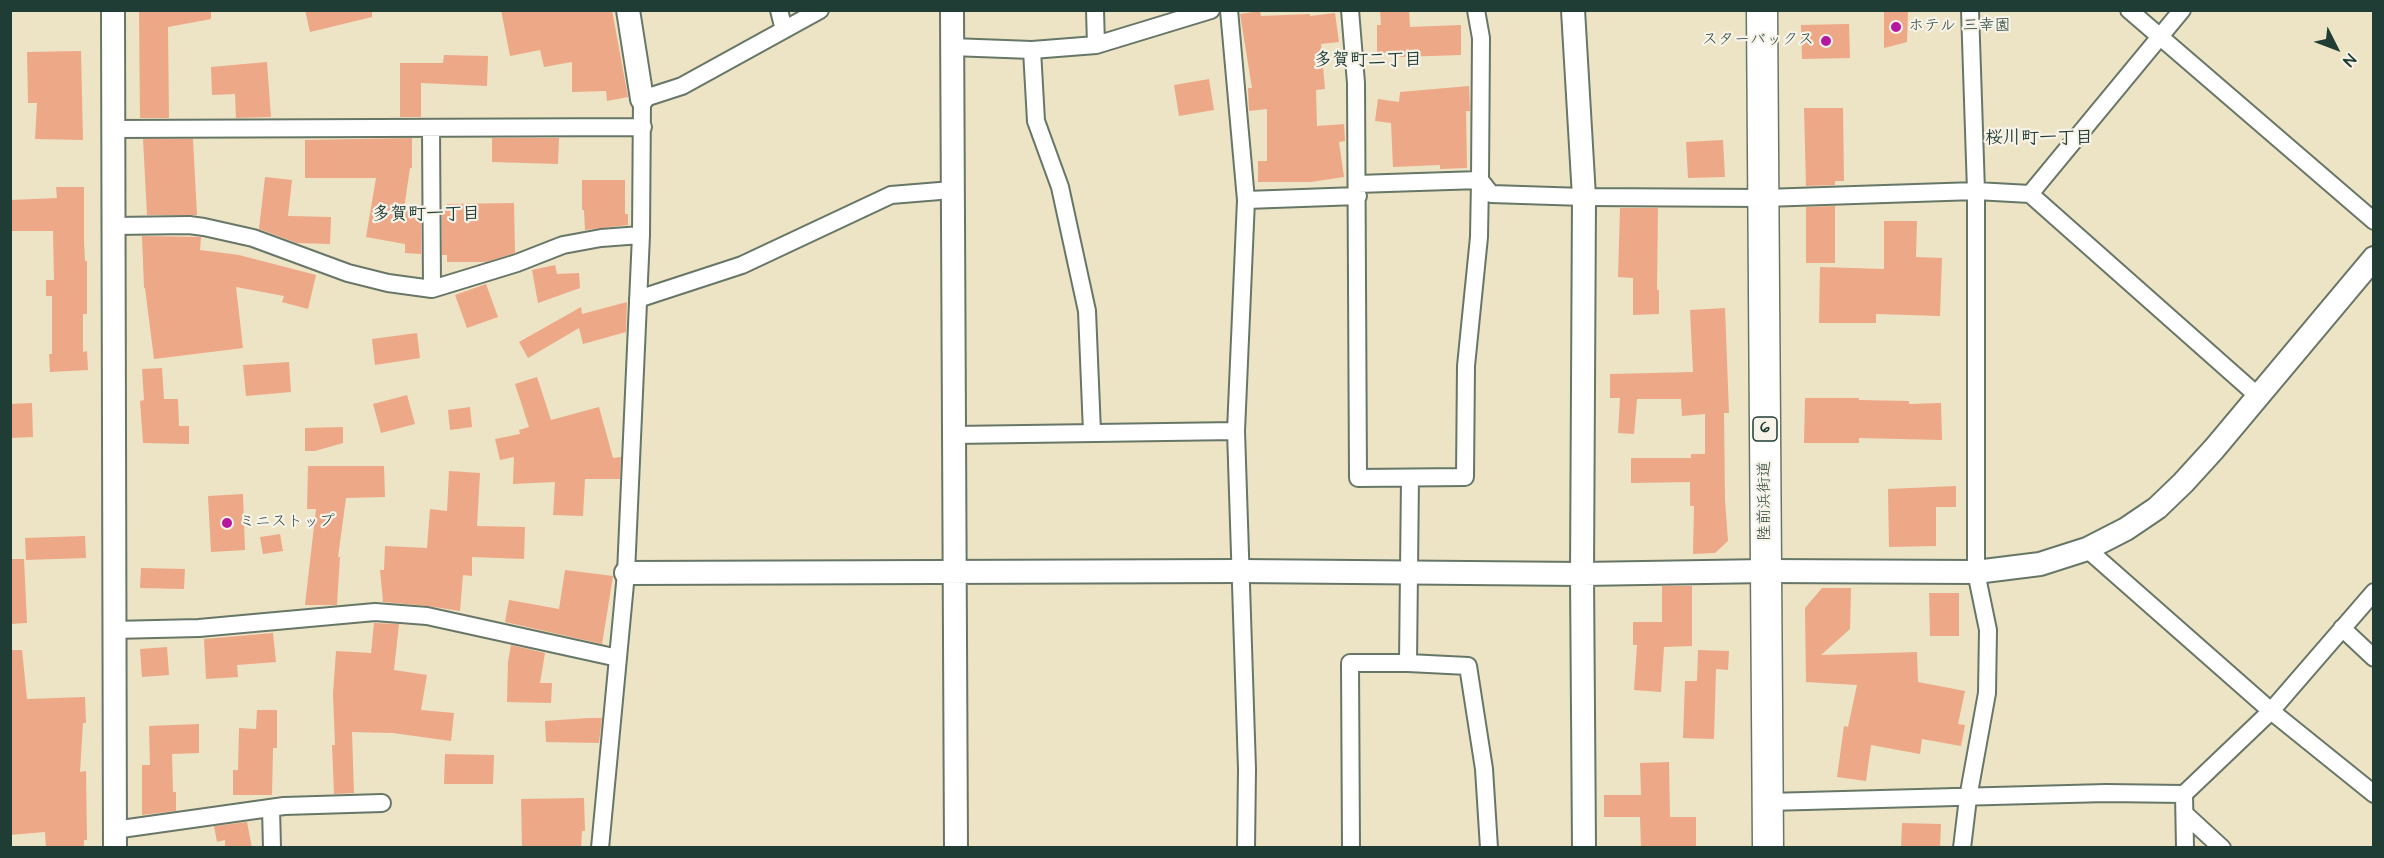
<!DOCTYPE html>
<html>
<head>
<meta charset="utf-8">
<style>
  body { margin:0 }
  #map { position:relative; width:2384px; height:858px; overflow:hidden; background:#ede3c5; font-family:"Architects Daughter",sans-serif }
  canvas { display:block }
  .frame { position:absolute; inset:0; border:12px solid #1f3d34; pointer-events:none }
  .north { position:absolute; left:2306px; top:18px; width:60px; height:60px; -webkit-text-stroke:4px #f7f3e8; paint-order:stroke; rotate:132deg; font-size:16px; font-weight:700; line-height:24px; text-align:center; color:#1f3d34 }
  .north::after { content:''; display:block; margin:auto; width:21px; height:27px; background:#1f3d34; clip-path:polygon(50% 0,100% 100%,50% 72%,0 100%) }
</style>
</head>
<body>
<div id="map">
<canvas width="2384" height="858"></canvas>
<div class="frame"></div>
<div class="north">N</div>
</div>
<script>
const ctx = document.querySelector('canvas').getContext('2d');
ctx.lineJoin = 'round';
function paint(path, color) { ctx.fillStyle = color; ctx.fill(path, 'evenodd'); }
const poly = rows => new Path2D(rows.map(r => 'M' + r).join(''));
function trace(path, color, width, dash) { ctx.strokeStyle = color; ctx.lineWidth = width; ctx.lineCap = dash ? 'butt' : 'round'; ctx.setLineDash(dash || []); ctx.stroke(path); }
function label(font, color, halo, rows, align = 'center') {
  ctx.font = font + ' "Architects Daughter","Klee One",sans-serif'; ctx.lineWidth = 4.5; ctx.setLineDash([]); ctx.textBaseline = 'middle'; ctx.strokeStyle = halo; ctx.fillStyle = color; for (const [text, x, y, turn = 0] of rows) {
    ctx.save(); ctx.translate(x, y); ctx.rotate((+turn || 0) * Math.PI / 180); ctx.textAlign = isNaN(turn) ? turn : align; if (halo) ctx.strokeText(text, 0, 0); ctx.fillText(text, 0, 0); ctx.restore();
  }
}
const building = poly([
  [139,10,211,10,211,19,168,27,169,118,140,118],
  [305,10,372,10,372,17,310,32],
  [501,10,612,10,628,97,607,101,606,91,572,92,572,62,544,67,540,50,510,56],
  [1380,10,1409,10,1410,27,1461,25,1461,55,1400,57,1400,52,1377,53,1377,25,1381,25],
  [1884,10,1908,10,1907,42,1884,48],
  [1260,11,1261,16,1310,14,1310,16,1335,13,1339,42,1321,44,1325,89,1316,90,1317,126,1344,124,1345,141,1339,142,1344,177,1311,182,1258,182,1258,161,1267,161,1267,109,1249,111,1248,88,1252,88,1240,14],
  [1849,24,1850,58,1802,59,1801,25],
  [81,51,83,140,35,139,37,103,28,103,27,52],
  [444,55,488,56,487,86,421,83,421,117,400,117,400,63,443,63],
  [267,62,271,117,236,118,235,94,212,95,211,67],
  [1209,79,1214,110,1179,116,1174,85],
  [1469,86,1470,111,1466,111,1467,168,1440,169,1440,165,1393,167,1391,123,1375,121,1378,99,1399,102,1400,92],
  [1804,108,1843,108,1844,181,1835,181,1835,185,1806,186],
  [412,138,412,168,410,168,404,209,421,209,421,254,405,253,405,244,366,237,376,178,305,178,305,140],
  [492,138,559,138,558,164,492,162],
  [143,139,193,139,197,215,147,215],
  [1723,140,1725,177,1688,178,1686,142],
  [265,177,292,180,288,216,331,217,330,244,297,243,259,229],
  [582,180,625,180,625,214,628,214,628,225,585,230,584,210,582,210],
  [56,187,84,187,84,241,85,261,87,261,87,314,83,314,83,352,87,351,88,370,50,372,49,354,52,354,52,296,46,296,46,280,54,280,53,231,10,231,10,200,57,198],
  [514,203,515,253,486,262,447,262,447,255,442,255,442,210,447,210,447,204],
  [1835,206,1835,263,1806,263,1806,207],
  [1620,208,1658,208,1657,290,1659,290,1659,314,1633,315,1633,278,1618,277],
  [1884,221,1917,221,1916,257,1942,258,1940,316,1876,314,1876,323,1819,323,1820,267,1884,269],
  [142,236,201,237,200,250,239,255,316,275,308,309,282,302,284,296,236,287,243,348,154,359,145,288,144,288],
  [555,265,557,274,579,273,580,288,538,303,532,270],
  [486,284,498,317,467,328,455,295],
  [627,302,626,332,583,344,579,328,528,358,519,342,581,307,582,314],
  [1725,308,1729,413,1724,413,1725,500,1728,541,1715,553,1693,554,1694,506,1690,506,1690,482,1631,483,1631,458,1691,458,1691,454,1705,454,1705,414,1682,416,1681,399,1637,399,1634,434,1618,433,1620,398,1610,398,1610,374,1693,372,1690,310],
  [417,333,420,358,375,365,372,339],
  [289,362,291,392,246,396,243,365],
  [162,368,164,399,178,399,179,426,189,426,189,444,143,443,140,401,144,400,142,369],
  [537,377,551,420,599,407,613,458,621,457,620,479,585,479,583,516,553,515,555,482,513,484,514,457,500,460,495,439,520,434,519,430,529,427,515,384],
  [407,395,415,424,381,433,373,404],
  [1805,398,1859,398,1859,400,1909,401,1909,404,1941,403,1942,440,1859,438,1859,443,1804,443],
  [32,403,33,437,10,438,10,404],
  [470,407,472,427,450,430,448,410],
  [343,427,343,443,315,451,305,451,305,428],
  [308,466,384,466,385,497,346,498,338,557,340,557,337,605,305,605,316,509,307,509],
  [449,471,480,473,477,526,525,527,524,559,472,557,472,576,463,575,460,611,428,606,383,602,380,570,384,570,385,546,427,548,430,509,447,511],
  [1956,486,1956,507,1936,507,1936,546,1889,547,1888,489],
  [243,494,245,550,211,552,208,496],
  [280,534,283,551,263,554,260,537],
  [85,536,86,558,26,560,25,538],
  [10,559,24,559,27,623,10,624],
  [141,568,185,569,184,589,140,588],
  [565,570,613,576,602,644,505,622,509,600,559,609],
  [1662,586,1692,586,1692,646,1664,647,1661,692,1634,690,1637,645,1633,645,1633,622,1662,622],
  [1822,588,1851,588,1850,629,1821,655,1917,652,1918,682,1965,691,1958,724,1965,725,1961,746,1922,739,1920,754,1871,745,1866,781,1837,777,1844,726,1848,727,1857,685,1806,682,1805,608],
  [1929,593,1959,593,1959,636,1930,636],
  [374,623,399,624,394,670,427,675,421,710,454,713,451,741,393,733,352,732,354,793,334,794,332,745,335,745,333,694,336,651,371,653],
  [273,633,276,662,237,665,238,677,206,679,204,639],
  [511,645,545,653,540,683,552,683,551,703,507,702,508,662],
  [167,647,169,675,142,677,140,649],
  [10,650,22,650,27,699,85,697,86,723,83,723,80,772,86,771,87,840,84,840,84,848,46,848,45,832,10,835],
  [1698,650,1729,651,1728,670,1716,669,1714,739,1683,738,1685,681,1697,681],
  [257,710,277,710,277,748,273,748,272,795,233,795,233,770,238,770,239,728,256,729],
  [589,718,602,718,599,743,546,742,545,721],
  [199,724,199,753,172,754,173,792,176,792,176,811,142,815,142,765,150,765,149,726],
  [445,754,494,755,493,784,444,784],
  [1669,762,1670,817,1696,817,1696,848,1641,848,1640,817,1604,817,1604,795,1641,795,1640,763],
  [584,798,585,831,582,831,581,848,522,848,521,799],
  [247,822,252,848,225,848,225,840,217,842,214,826],
  [1902,823,1941,824,1940,848,1901,848]
]);
const street = poly([
  [779,10,784,30],
  [1095,10,1096,45],
  [1229,10,1246,200,1236,431,1247,769,1246,848],
  [1350,10,1356,83,1358,478,1465,477,1466,366,1479,237,1480,180,1481,38,1476,10],
  [2129,10,2374,221],
  [951,47,1032,50,1096,45,1211,10],
  [1032,50,1036,121,1060,187,1087,311,1092,432],
  [431,128,432,289],
  [113,129,643,127],
  [1357,184,1480,180,1491,194,1584,197,1764,198,1976,191,2030,194,2258,396],
  [2030,194,2182,10],
  [1246,200,1358,196],
  [114,226,189,225,204,227,253,238,348,273,388,283,432,289,517,263,563,245,601,238,641,235],
  [638,299,742,265,891,195,952,190],
  [954,435,1236,431],
  [1410,478,1408,663,1468,666,1484,769,1489,848],
  [2087,549,2271,711,2374,794],
  [2342,628,2374,658],
  [113,630,199,628,375,612,427,616,618,658],
  [2184,794,2185,848],
  [1768,802,2106,793,2184,794,2271,711,2374,592],
  [271,808,272,848],
  [2185,814,2222,848],
  [114,830,284,806,382,803],
  [600,848,626,573,641,235,642,99,682,86,820,10],
  [1351,848,1350,663,1408,663],
  [1962,848,1968,798,1987,693,1988,630,1976,572,1976,191,1970,10]
]);
const secondary = poly([
  [113,10,115,848],
  [628,10,642,99],
  [952,10,956,848],
  [1573,10,1584,197,1582,574,1584,848],
  [626,573,1240,571,1582,574,1766,571,1976,572,2040,564,2087,549,2126,529,2157,508,2183,483,2214,449,2374,258]
]);
const highway = poly([
  [1762,10,1768,848]
]);
const markers = [
  [1896,27,6,"#b5179e"],
  [1826,41,6,"#b5179e"],
  [227,523,6,"#b5179e"]
];
const shields = [
  [1765,429,24]
];
const shieldNames = [
  ["6",1765,429]
];
const poiNames = [
  ["ホテル 三幸園",1908,27],
  ["スターバックス",1814,41,"right"],
  ["ミニストップ",239,523]
];
const streetNames = [
  ["陸前浜街道",1766,501,-90]
];
const neighbourhoodNames = [
  ["多賀町二丁目",1368,61],
  ["桜川町一丁目",2039,139],
  ["多賀町一丁目",426,215]
];
paint(building, '#eda887');
trace(street, '#677767', 20);
trace(secondary, '#677767', 26);
trace(highway, '#677767', 33);
trace(street, '#fff', 16);
trace(secondary, '#fff', 22);
trace(highway, '#fff', 30);
for (const [x, y, r, color] of markers) { const dot = new Path2D(); dot.arc(x, y, r, 0, 2 * Math.PI); ctx.fillStyle = color; ctx.fill(dot); trace(dot, '#f7f3e8', 2); }
for (const [x, y, w] of shields) { const box = new Path2D(); box.roundRect(x - w / 2, y - 12, w, 24, 4.5); ctx.fillStyle = '#f7f3e8'; ctx.fill(box); trace(box, '#1f3d34', 1.5); }
label('bold 15px', '#1f3d34', null, shieldNames);
label('16px', '#1f3d34', '#f7f3e8', poiNames, 'left');
label('16px', '#1f3d34', '#f7f3e8', streetNames);
label('bold 18px', '#1f3d34', '#f7f3e8', neighbourhoodNames);
</script>
</body>
</html>
